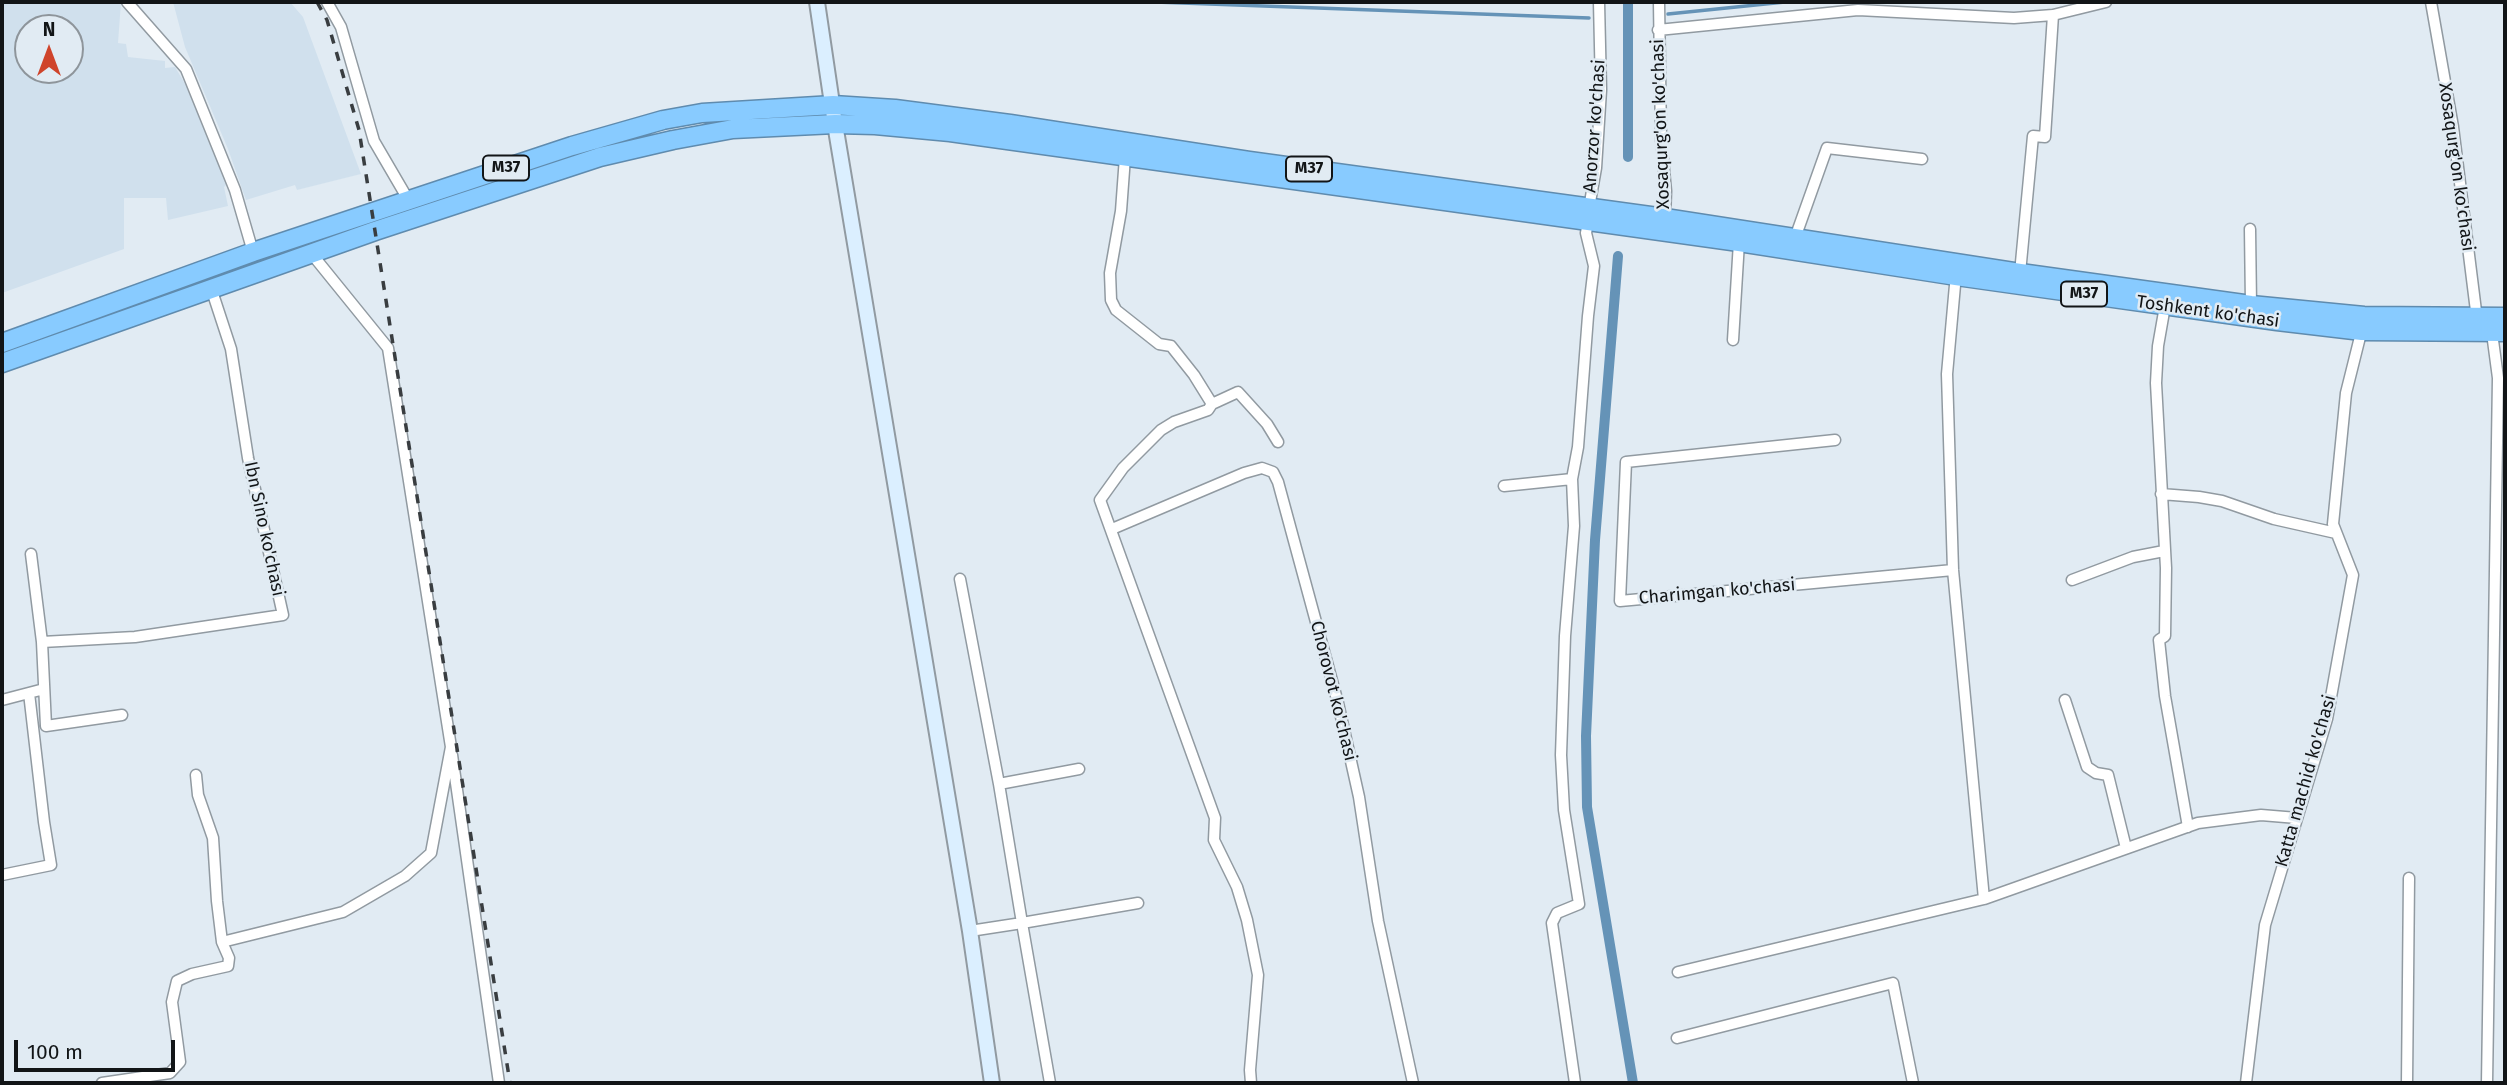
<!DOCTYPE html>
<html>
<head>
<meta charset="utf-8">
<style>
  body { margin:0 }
  #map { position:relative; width:2507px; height:1085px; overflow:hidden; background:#e1ebf3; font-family:"Fira Sans",sans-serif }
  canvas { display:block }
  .frame { position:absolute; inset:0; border:4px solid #121517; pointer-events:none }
  .north { position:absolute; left:14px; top:14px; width:70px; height:70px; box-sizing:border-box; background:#e1ebf3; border:2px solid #8e959b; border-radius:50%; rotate:0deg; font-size:19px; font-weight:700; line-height:28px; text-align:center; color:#121517 }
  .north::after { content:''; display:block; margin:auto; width:24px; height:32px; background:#cf442b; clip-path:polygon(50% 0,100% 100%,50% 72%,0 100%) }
  .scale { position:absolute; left:14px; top:1040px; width:161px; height:32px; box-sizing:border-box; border:4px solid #121517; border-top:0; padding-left:9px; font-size:21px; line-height:24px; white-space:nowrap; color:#121517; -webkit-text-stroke:5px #e1ebf3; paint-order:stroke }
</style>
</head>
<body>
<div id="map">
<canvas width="2507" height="1085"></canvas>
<div class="frame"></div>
<div class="north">N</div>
<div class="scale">100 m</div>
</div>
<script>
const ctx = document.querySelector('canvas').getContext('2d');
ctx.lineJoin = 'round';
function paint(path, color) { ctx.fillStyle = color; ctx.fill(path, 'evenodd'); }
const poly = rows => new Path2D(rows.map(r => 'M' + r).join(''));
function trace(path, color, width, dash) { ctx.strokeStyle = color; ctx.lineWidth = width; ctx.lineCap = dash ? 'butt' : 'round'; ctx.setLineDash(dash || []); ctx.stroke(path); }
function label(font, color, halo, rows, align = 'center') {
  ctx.font = font + ' "Fira Sans",sans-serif'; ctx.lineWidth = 5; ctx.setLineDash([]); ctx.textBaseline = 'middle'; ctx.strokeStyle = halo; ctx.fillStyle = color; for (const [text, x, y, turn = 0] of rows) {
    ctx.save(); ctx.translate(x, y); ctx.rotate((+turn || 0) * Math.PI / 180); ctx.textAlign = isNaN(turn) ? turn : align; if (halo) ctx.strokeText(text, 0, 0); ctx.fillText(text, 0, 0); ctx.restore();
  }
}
const built = poly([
  [2,2,121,2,118,43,126,44,128,57,165,61,165,68,175,67,190,92,229,182,224,187,228,206,168,220,166,198,124,198,124,249,2,293],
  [28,28,70,28,70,70,28,70],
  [173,2,290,2,303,17,361,174,297,190,295,185,246,200,228,149,185,47]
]);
const stream = poly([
  [1155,2,1589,18],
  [1668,14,1785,2]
]);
const canal = poly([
  [1628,157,1628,2],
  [1618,256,1595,540,1586,736,1587,807,1633,1083]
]);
const street = poly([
  [127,2,186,69,235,190,253,252],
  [327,2,341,27,374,141,409,201],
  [1659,2,1661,138,1666,191,1665,218],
  [2431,2,2453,127,2477,319],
  [1658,30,1858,10,2014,18,2053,15,2106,2],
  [1125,157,1121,211,1110,273,1111,300,1116,310,1159,344,1171,346,1194,375,1212,404,1208,410,1174,422,1161,430,1123,468,1100,500,1215,818,1214,840,1237,887,1247,920,1258,975,1250,1070,1251,1083],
  [1589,208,1596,168,1601,90,1599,2],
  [2250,229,2251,305],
  [1795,238,1827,148,1922,159],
  [2020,273,2033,136,2045,137,2053,15],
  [1956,274,1947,374,1953,570,1984,899],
  [2165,306,2158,346,2156,383,2166,568,2165,636,2159,640,2165,696,2188,827],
  [1733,340,1739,242],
  [1212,404,1238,392,1267,424,1278,442],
  [1835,440,1626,462,1620,601,1953,570],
  [1504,486,1572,479],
  [2161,494,2199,497,2222,501,2274,519,2336,533],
  [1112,529,1244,473,1262,468,1273,472,1278,482,1338,703,1359,797,1378,921,1413,1083],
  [31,554,42,642,46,726,122,715],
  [960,579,999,784],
  [2072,580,2133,557,2164,551],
  [42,642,135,637,283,615,248,458,231,349,211,288],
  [2,700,44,689],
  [2065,700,2087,767,2096,773,2108,775,2126,848],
  [452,755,499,1083],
  [2,875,51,865,44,822,29,693],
  [970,931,1022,923,999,784,1079,769],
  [222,942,343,912,405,876,431,853,451,747,388,348,311,253],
  [1678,972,1984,899,2198,823,2261,815,2297,818],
  [1677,1038,1893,983,1913,1083],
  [102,1083,170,1073,180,1062,172,1002,177,981,192,974,228,966,229,958,222,942,217,901,213,838,198,795,196,775],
  [1050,1083,1022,923,1138,903],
  [1575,1083,1552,923,1557,913,1579,904,1564,810,1561,755,1565,636,1574,526,1572,479,1578,447,1588,316,1594,266,1586,233,1588,222],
  [2246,1083,2265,925,2327,719,2353,575,2333,524,2346,393,2362,329],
  [2407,1083,2409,878],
  [2487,1083,2498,378,2492,333]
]);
const secondary = poly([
  [817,2,835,124,970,931,992,1083]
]);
const highway = poly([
  [2,343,253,252,572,146,663,120,702,113,833,105,895,109,1010,124,1249,161,1665,218,2020,273,2251,305,2364,316,2505,317],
  [2,363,375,231,600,157,673,140,733,129,835,124,875,125,950,132,1739,242,1956,276,2277,321,2362,331,2505,332]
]);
const rail = poly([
  [317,2,327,20,359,130,510,1083]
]);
const shields = [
  [506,168,46],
  [1309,169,46],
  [2084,294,46]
];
const shieldNames = [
  ["M37",506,168],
  ["M37",1309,169],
  ["M37",2084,294]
];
const streetNames = [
  ["Xosaqurg'on ko'chasi",1661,124,-92],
  ["Anorzor ko'chasi",1595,126,-86],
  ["Xosaqurg'on ko'chasi",2456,167,82],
  ["Toshkent ko'chasi",2208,312,8],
  ["Ibn Sino ko'chasi",264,529,78],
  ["Charimgan ko'chasi",1717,592,-5],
  ["Chorovot ko'chasi",1333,691,76],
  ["Katta machid ko'chasi",2306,781,-74]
];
paint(built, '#d0e0ed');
trace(stream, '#6593b7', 3.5);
trace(canal, '#6593b7', 10);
trace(street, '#919aa1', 13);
trace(secondary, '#919aa1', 18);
trace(highway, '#5f8bae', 21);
trace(street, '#fff', 10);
trace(secondary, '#dbefff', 14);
trace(highway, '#88cbff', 18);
trace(rail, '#393d40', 3.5, [9, 9]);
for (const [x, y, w] of shields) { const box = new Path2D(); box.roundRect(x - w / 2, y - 12.5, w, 25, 5); ctx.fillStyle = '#e1ebf3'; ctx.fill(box); trace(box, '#121517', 2); }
label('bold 16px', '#121517', null, shieldNames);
label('18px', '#121517', '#e1ebf3', streetNames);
</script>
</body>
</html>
